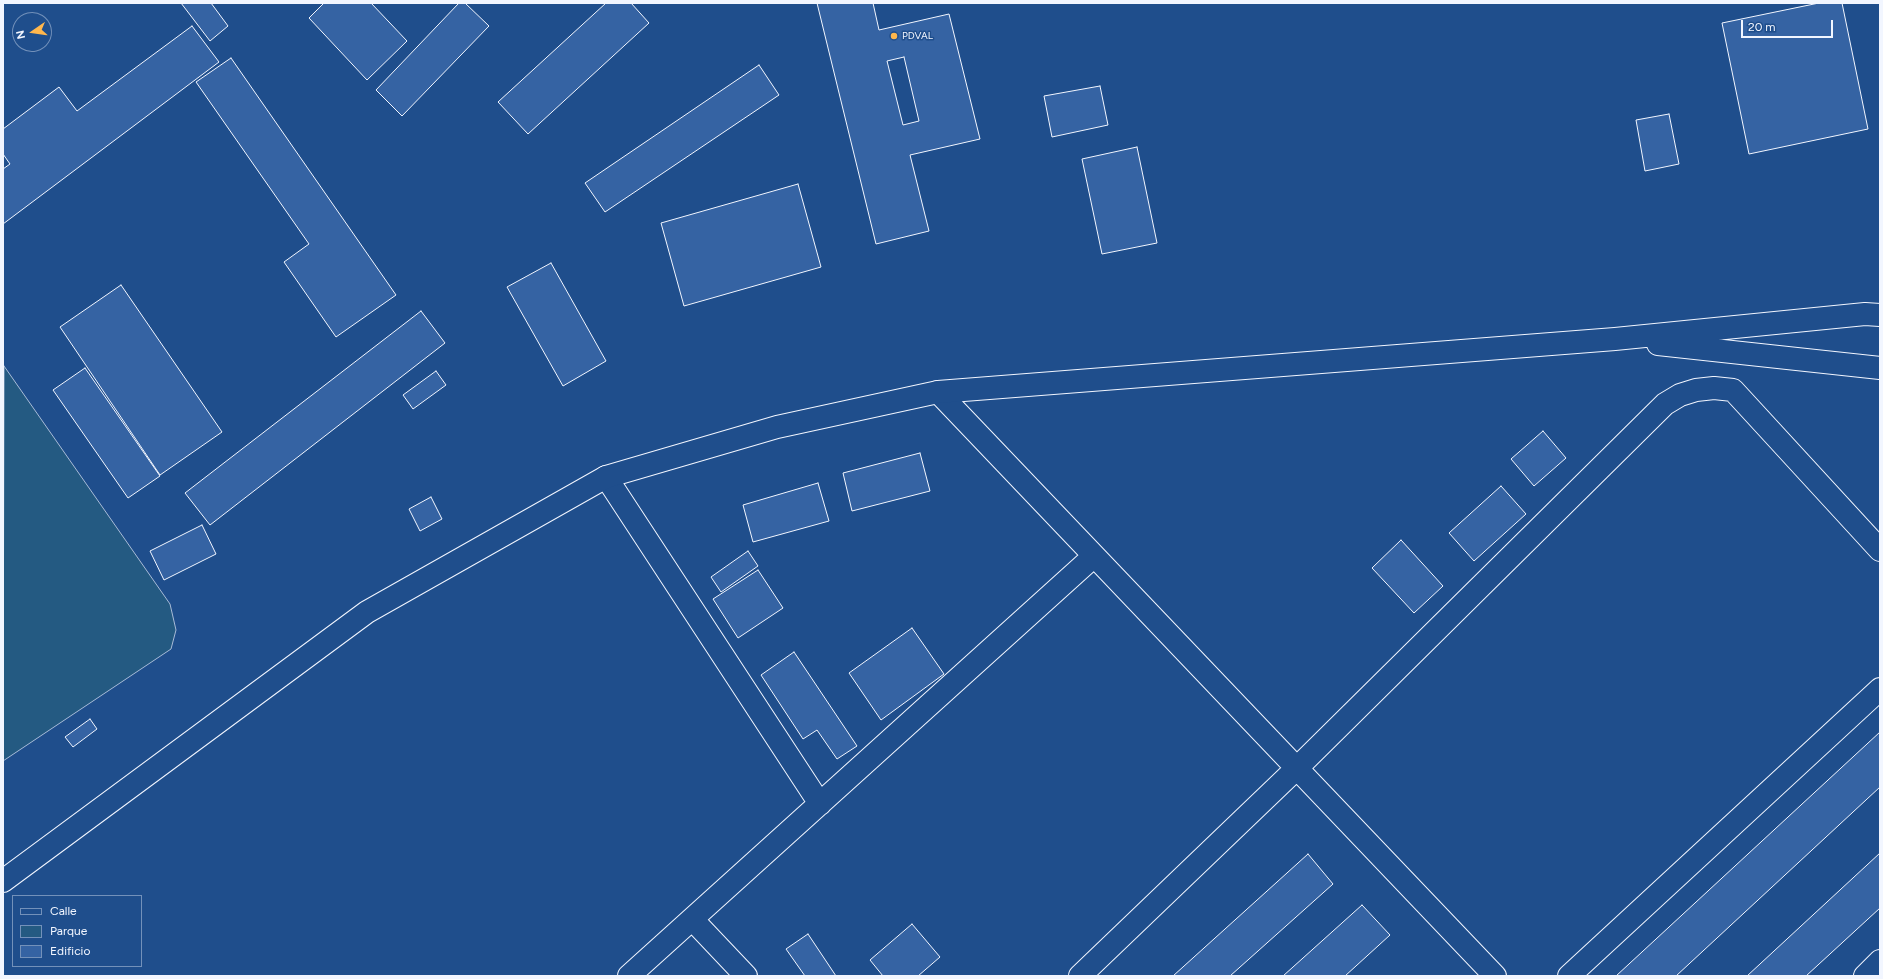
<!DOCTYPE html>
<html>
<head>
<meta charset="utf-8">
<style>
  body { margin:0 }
  #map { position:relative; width:1883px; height:979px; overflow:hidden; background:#1f4e8c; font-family:Figtree,sans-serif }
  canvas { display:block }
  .frame { position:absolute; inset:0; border:4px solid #f2f6ff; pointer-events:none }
  .legend { position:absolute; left:12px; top:895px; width:130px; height:72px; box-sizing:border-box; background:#1f4e8c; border:1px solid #7391ba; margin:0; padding:5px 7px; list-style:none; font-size:12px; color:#f2f6ff }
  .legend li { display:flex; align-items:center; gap:8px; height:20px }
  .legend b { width:20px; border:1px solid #7391ba }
  .north { position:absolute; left:12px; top:12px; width:40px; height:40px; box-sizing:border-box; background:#1f4e8c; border:1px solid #7391ba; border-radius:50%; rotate:257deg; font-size:11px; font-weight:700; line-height:16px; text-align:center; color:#f2f6ff }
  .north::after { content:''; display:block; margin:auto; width:14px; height:18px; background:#ffb74d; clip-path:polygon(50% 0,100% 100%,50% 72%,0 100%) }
  .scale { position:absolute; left:1741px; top:20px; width:92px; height:18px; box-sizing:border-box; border:2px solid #f2f6ff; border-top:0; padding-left:5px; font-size:12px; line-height:14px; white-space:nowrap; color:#f2f6ff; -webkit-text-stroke:3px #1f4e8c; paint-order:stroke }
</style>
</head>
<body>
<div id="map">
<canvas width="1883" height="979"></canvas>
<div class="frame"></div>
<ul class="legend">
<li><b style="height:5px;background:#1f4e8c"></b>Calle</li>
<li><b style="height:11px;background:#245a82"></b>Parque</li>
<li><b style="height:11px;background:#3563a3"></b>Edificio</li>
</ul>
<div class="north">N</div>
<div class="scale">20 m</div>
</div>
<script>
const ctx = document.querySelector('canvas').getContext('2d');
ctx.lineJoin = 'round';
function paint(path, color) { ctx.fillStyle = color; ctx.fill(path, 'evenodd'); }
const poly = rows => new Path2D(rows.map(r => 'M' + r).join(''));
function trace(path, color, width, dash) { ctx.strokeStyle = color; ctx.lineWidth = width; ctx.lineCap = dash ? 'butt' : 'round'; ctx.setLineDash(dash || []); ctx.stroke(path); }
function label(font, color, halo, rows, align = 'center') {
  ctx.font = font + ' Figtree,sans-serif'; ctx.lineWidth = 3; ctx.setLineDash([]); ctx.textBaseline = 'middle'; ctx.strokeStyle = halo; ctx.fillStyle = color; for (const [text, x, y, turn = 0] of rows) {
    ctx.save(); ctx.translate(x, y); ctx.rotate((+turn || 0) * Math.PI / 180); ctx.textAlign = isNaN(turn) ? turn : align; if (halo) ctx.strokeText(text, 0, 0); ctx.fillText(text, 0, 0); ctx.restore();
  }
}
const green = poly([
  [4,366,170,604,176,630,171,649,3,761,4,366]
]);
const building = poly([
  [181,3,211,3,228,26,210,41,181,3],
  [324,3,371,3,407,41,367,80,309,18,324,3],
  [459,3,465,3,489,26,402,116,376,90,459,3],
  [606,3,631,3,649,23,528,134,498,102,606,3],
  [817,3,873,3,879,30,949,14,980,139,910,155,929,231,876,244,817,3],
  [904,57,919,121,903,125,887,61,904,57],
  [1819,3,1842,3,1868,129,1749,154,1722,23,1819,3],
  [192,26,219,62,3,224,3,169,10,164,3,154,3,129,59,87,77,111,192,26],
  [231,58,396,295,336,337,284,262,309,244,196,82,231,58],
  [759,65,779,95,605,212,585,183,759,65],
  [1100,86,1108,125,1052,137,1044,96,1100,86],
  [1669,114,1679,164,1645,171,1636,120,1669,114],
  [1137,147,1157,243,1102,254,1082,159,1137,147],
  [798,184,821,267,684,306,661,223,798,184],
  [551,263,606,361,563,386,507,287,551,263],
  [121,285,222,432,160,475,60,327,121,285],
  [421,311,445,343,210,525,185,493,421,311],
  [85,368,160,476,128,498,53,390,85,368],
  [436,371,446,385,413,409,403,395,436,371],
  [1543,431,1566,458,1534,486,1511,459,1543,431],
  [920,453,930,491,852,511,843,473,920,453],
  [818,483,829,521,753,542,743,505,818,483],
  [1501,486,1526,514,1474,561,1449,533,1501,486],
  [431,497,442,519,420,531,409,509,431,497],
  [202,525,216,554,164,580,150,551,202,525],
  [1401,540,1443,586,1414,613,1372,568,1401,540],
  [748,551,758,566,721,592,711,577,748,551],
  [758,570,783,608,738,638,713,599,758,570],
  [912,628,944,674,881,720,849,673,912,628],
  [794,652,857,746,837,759,817,730,803,739,761,675,794,652],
  [90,719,97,729,73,747,65,737,90,719],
  [1880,732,1880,787,1676,976,1616,976,1880,732],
  [1880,853,1880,908,1806,976,1747,976,1880,853],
  [1308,854,1333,884,1230,976,1173,976,1308,854],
  [1362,905,1390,935,1345,976,1283,976,1362,905],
  [912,924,940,957,918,976,883,976,870,960,912,924],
  [808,934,836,976,805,976,786,949,808,934]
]);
const minor = poly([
  [938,392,1495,976],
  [606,477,820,804],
  [692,919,746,976],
  [629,976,1094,556],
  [1080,976,1297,768,1665,404,1680,395,1696,390,1714,388,1733,390,1880,550],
  [1569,976,1880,689],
  [1865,976,1880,961]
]);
const trunk = poly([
  [1658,344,1880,368],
  [3,881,367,612,606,477,777,427,938,392,1615,339,1865,314,1880,315]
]);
const markers = [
  [894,36,4,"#ffb74d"]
];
const poiNames = [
  ["PDVAL",902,36]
];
paint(green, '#245a82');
trace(green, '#a8bbd7', 1);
paint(building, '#3563a3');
trace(building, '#f2f6ff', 1);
trace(minor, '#f2f6ff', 24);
trace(trunk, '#f2f6ff', 24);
trace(minor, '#1f4e8c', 22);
trace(trunk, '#1f4e8c', 22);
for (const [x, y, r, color] of markers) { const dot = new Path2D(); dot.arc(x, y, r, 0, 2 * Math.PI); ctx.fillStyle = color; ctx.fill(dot); trace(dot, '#1f4e8c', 1.5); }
label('10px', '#f2f6ff', '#1f4e8c', poiNames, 'left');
</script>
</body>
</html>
